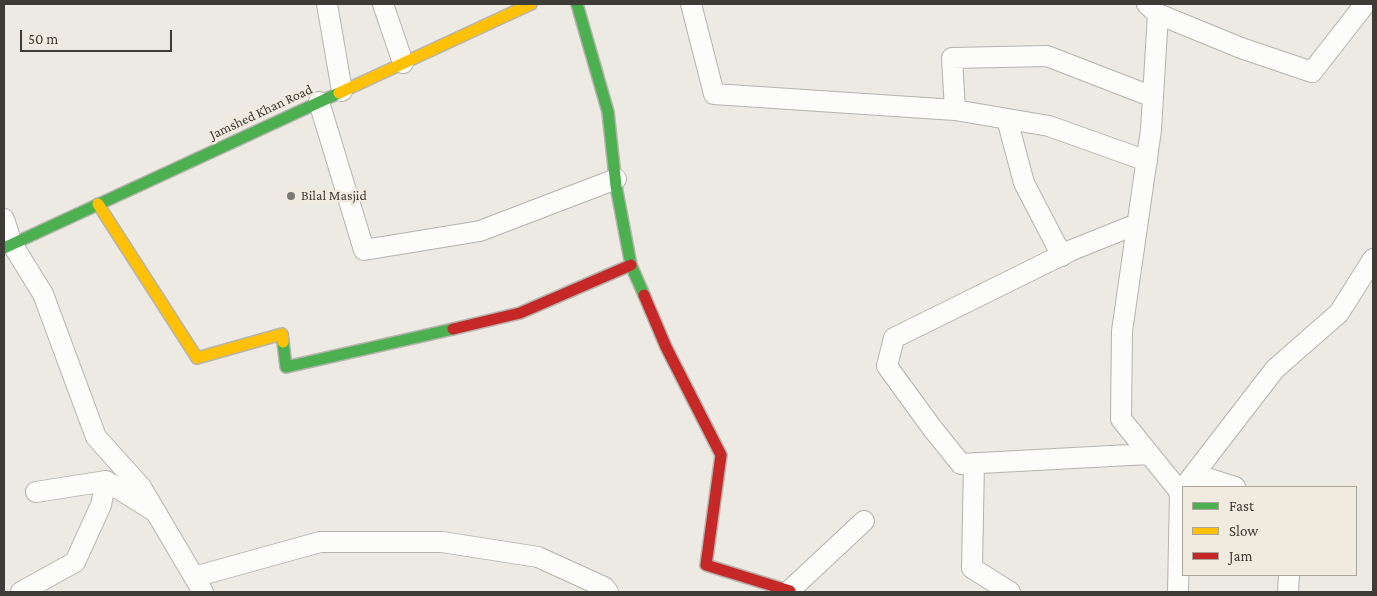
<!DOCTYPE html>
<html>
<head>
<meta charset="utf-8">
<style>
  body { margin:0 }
  #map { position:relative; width:1377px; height:596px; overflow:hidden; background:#edeae3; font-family:"Crimson Pro",serif }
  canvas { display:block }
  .frame { position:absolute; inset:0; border:5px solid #3e3c37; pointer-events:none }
  .legend { position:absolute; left:1182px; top:486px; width:175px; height:90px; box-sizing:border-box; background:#f1ebdf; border:1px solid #a9a59c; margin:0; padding:6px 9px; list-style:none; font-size:15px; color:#3e3c37 }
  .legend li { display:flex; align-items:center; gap:10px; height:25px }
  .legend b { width:25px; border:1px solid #a9a59c }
  .scale { position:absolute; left:20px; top:30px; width:152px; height:22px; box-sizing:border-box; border:2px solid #3e3c37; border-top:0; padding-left:6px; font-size:15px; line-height:18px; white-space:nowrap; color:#3e3c37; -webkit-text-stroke:4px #f1ebdf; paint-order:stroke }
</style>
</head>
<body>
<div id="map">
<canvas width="1377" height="596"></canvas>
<div class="frame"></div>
<ul class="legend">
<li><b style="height:6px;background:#4caf50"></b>Fast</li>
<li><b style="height:6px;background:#ffc107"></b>Slow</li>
<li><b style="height:6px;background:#c62828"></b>Jam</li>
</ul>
<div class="scale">50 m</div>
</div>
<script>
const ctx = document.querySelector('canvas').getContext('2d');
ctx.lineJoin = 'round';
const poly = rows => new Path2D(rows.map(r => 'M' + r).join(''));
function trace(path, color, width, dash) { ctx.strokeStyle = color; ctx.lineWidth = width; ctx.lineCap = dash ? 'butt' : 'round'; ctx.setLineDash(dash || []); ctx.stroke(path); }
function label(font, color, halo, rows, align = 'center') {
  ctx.font = font + ' "Crimson Pro",serif'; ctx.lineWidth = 5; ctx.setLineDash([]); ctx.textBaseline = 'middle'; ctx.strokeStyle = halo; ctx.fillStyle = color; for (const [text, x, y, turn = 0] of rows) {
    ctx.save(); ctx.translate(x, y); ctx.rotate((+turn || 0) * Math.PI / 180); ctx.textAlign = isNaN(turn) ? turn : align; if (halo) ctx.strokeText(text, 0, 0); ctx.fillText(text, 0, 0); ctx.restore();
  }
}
const street = poly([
  [327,4,342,91],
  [383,4,403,63],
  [691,4,714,94,955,110,1049,126,1147,161],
  [1147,4,1158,14,1151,130,1122,331,1121,419,1180,492],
  [1158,14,1241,48,1312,72,1365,4],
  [319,102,364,250,480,231,616,179],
  [955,110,952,58,1047,56,1153,97],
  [1007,119,1024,183,1062,256],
  [4,219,12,244,43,294,96,437,141,487,203,592],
  [1137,224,1072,250,894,338,887,366,932,428,961,464,1149,454],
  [974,463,972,568,1010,592],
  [1194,474,1235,487],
  [1184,487,1275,369,1339,313,1373,259],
  [36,492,106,481,154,511],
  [194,577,320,542,442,542,538,557,604,587,608,592],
  [21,592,75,562,101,505,106,481],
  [788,592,864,521],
  [1178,592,1180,492,1183,488],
  [1288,592,1289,575]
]);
const fast = poly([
  [577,4,608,112,616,186,631,265,644,295],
  [4,248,339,93],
  [283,342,286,367,453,329]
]);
const slow = poly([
  [339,93,531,4],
  [98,204,197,358,282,334,283,342]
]);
const jam = poly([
  [644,295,666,347,721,455,706,565,790,591],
  [453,329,520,313,631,265]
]);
const markers = [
  [291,196,5,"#7b7973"]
];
const streetNames = [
  ["Jamshed Khan Road",261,112,-25]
];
const poiNames = [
  ["Bilal Masjid",301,196]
];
trace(street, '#b5b3ae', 22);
trace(fast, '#b5b3ae', 14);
trace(slow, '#b5b3ae', 14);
trace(jam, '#b5b3ae', 14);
trace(street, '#fcfcfb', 20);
trace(fast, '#4caf50', 11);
trace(slow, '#ffc107', 11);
trace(jam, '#c62828', 11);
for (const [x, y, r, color] of markers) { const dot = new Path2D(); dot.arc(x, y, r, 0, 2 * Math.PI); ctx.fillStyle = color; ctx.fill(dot); trace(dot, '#f1ebdf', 2); }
label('14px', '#3e3c37', '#f1ebdf', streetNames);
label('14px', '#3e3c37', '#f1ebdf', poiNames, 'left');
</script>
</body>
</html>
